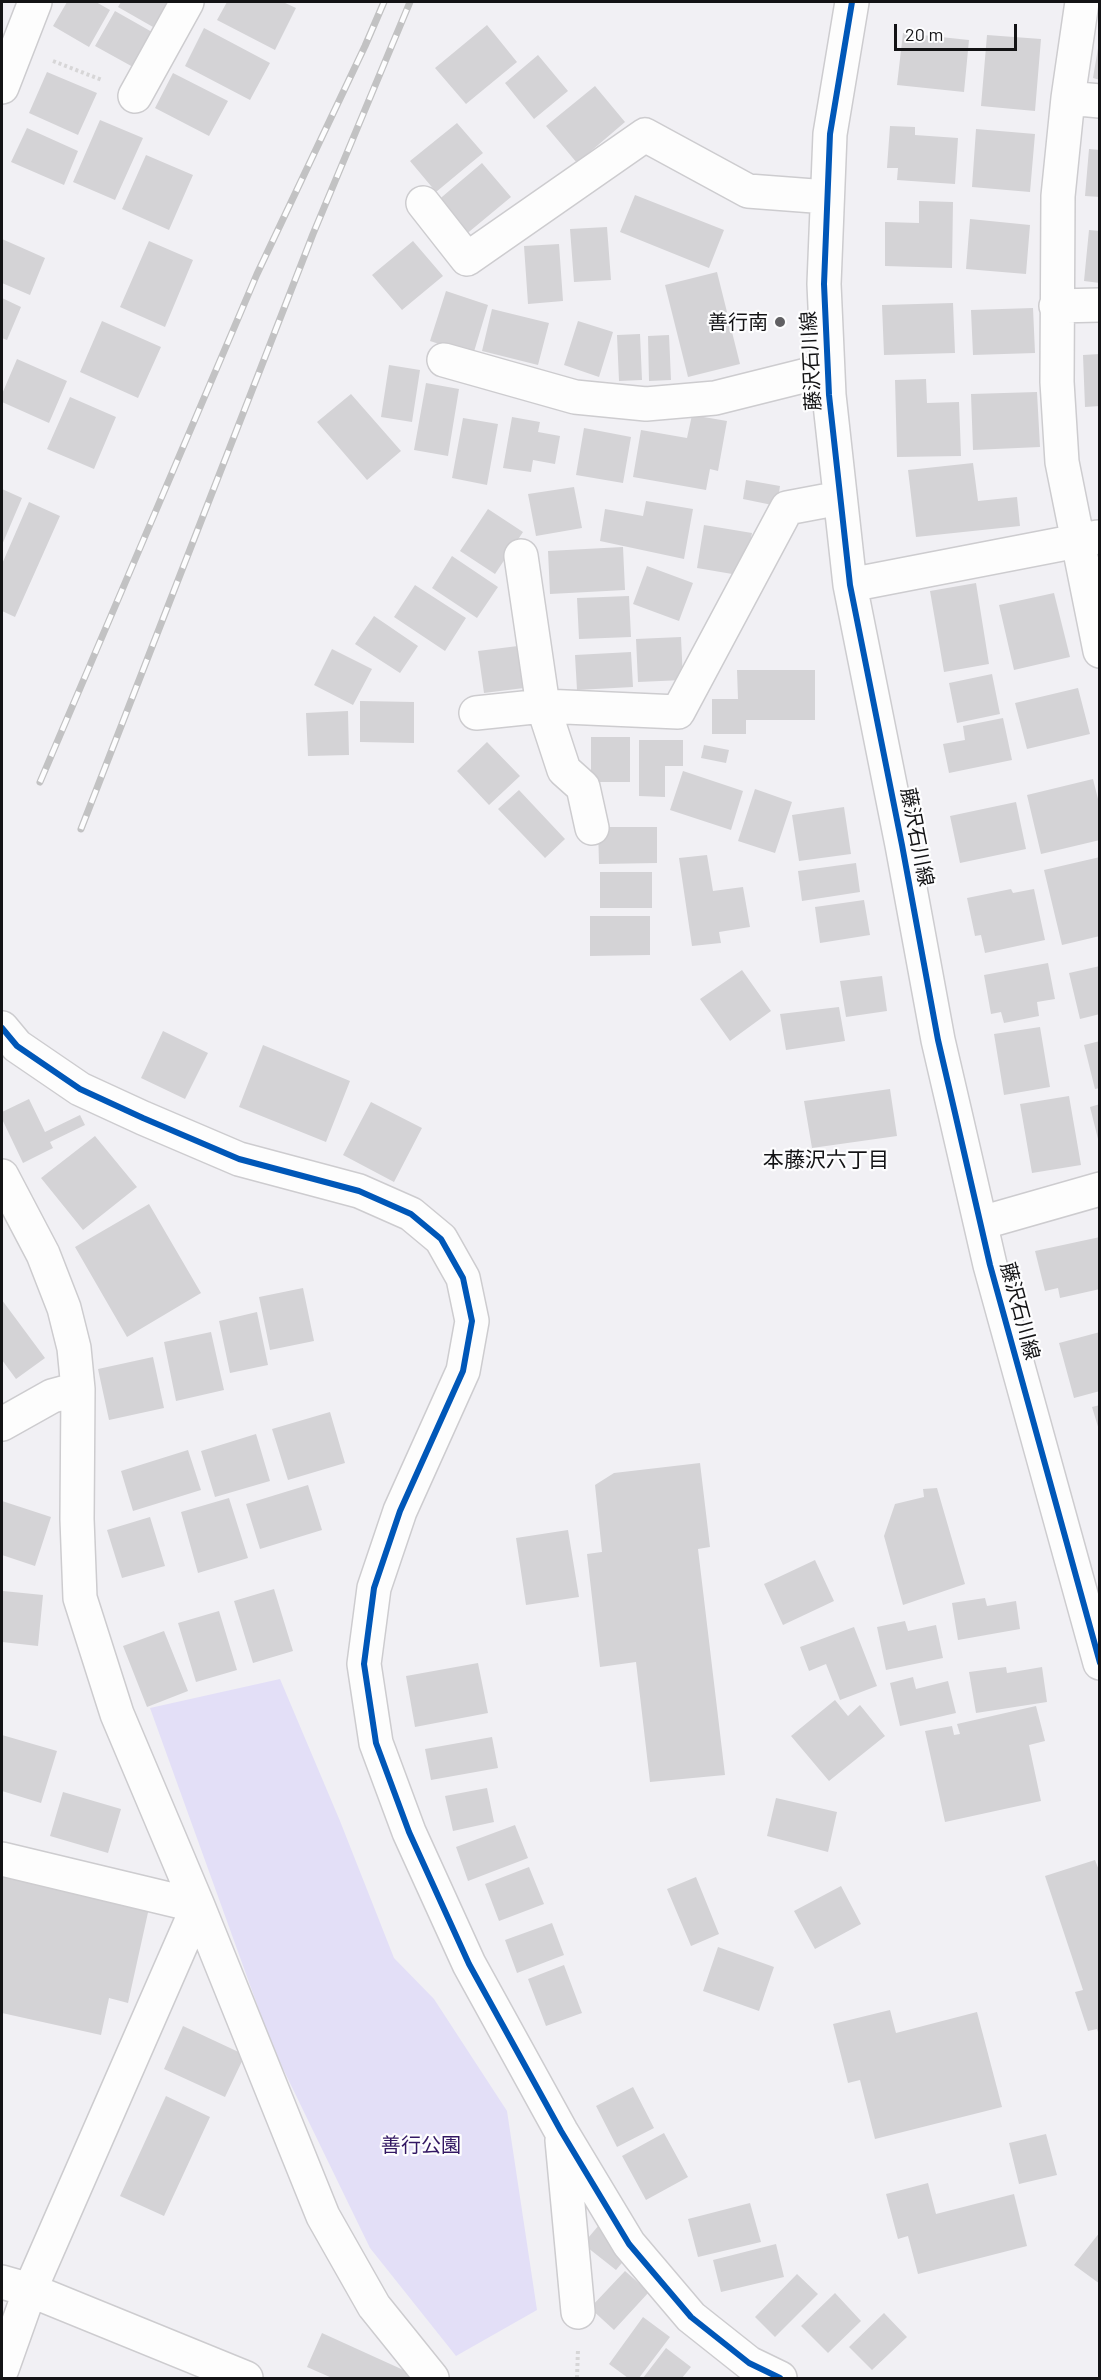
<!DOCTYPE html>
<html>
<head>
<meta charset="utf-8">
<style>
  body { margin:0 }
  #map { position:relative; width:1101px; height:2380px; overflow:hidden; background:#f1f0f4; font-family:Barlow,sans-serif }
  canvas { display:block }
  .frame { position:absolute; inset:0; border:3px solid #131315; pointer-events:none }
  .scale { position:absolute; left:894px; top:24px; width:123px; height:27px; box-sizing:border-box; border:3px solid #131315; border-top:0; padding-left:8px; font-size:18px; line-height:21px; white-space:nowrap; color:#131315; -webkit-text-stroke:4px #fdfdfe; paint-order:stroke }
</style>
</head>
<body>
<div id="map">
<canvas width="1101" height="2380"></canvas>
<div class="frame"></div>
<div class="scale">20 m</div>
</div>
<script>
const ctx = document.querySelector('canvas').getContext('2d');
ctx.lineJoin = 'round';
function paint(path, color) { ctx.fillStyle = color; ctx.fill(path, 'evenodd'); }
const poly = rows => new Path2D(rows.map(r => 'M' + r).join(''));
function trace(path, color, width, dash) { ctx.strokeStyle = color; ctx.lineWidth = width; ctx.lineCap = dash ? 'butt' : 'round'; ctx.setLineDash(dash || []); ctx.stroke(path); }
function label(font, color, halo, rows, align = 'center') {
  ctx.font = font + ' Barlow,"Noto Sans JP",sans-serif'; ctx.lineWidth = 4.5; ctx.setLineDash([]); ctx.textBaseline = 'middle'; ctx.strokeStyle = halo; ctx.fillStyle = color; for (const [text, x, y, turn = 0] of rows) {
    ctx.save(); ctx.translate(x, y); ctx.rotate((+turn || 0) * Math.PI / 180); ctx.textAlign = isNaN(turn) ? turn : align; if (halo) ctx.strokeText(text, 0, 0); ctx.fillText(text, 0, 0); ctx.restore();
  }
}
const green = poly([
  [280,1679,340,1821,394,1958,434,1999,507,2111,537,2310,456,2356,370,2248,272,2046,150,1708]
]);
const building = poly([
  [67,2,96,2,110,10,89,47,53,26],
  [121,2,168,2,153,27,118,7],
  [227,2,283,2,296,8,275,50,217,20],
  [115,11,152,32,133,67,95,46],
  [487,25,517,62,466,104,435,68],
  [204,28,270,63,250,100,185,66],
  [903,33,969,40,964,92,897,85],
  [987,35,1041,39,1035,111,981,106],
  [1098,48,1100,49,1100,80,1093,78],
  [538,55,568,91,534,119,505,83],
  [47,72,97,93,78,135,29,113],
  [173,73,228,101,209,136,155,108],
  [595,86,625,122,577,163,546,126],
  [100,120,143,138,115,200,73,182],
  [457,123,483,153,436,192,410,161],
  [890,126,915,127,915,135,958,138,955,184,897,180,898,168,887,168],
  [27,128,78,151,64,185,11,162],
  [976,129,1035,134,1030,192,972,187],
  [1089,149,1100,150,1100,197,1085,196],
  [146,155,193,175,169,230,122,209],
  [482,163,511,197,464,236,436,202],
  [635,195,724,230,709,268,620,232],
  [919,201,953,202,952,268,885,266,885,222,919,223],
  [970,219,1030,225,1026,274,966,269],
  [607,227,611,280,574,282,570,229],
  [1089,230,1100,231,1100,283,1084,281],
  [2,239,45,258,30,295,2,283],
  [149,241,193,260,165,327,120,307],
  [413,241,443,276,402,310,372,275],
  [559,244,563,301,528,304,524,246],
  [717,272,740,364,688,377,665,285],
  [446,291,488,305,473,355,430,341],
  [2,298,21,307,7,340,2,338],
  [953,303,955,353,884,355,882,305],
  [1033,308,1035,353,973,355,971,310],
  [492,309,549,323,538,365,482,351],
  [102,321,161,347,138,398,80,372],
  [578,321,613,332,599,377,564,365],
  [640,334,642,380,619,381,617,335],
  [669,335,671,380,649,381,648,336],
  [1100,354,1100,406,1085,407,1083,355],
  [17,359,67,381,49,423,2,402,2,394],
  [389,365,420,370,412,422,381,417],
  [926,379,927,403,959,402,961,456,897,457,895,380],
  [426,383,459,389,448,456,414,450],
  [1037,392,1040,447,973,450,971,394],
  [351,394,401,451,367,480,317,422],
  [70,397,116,417,94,469,47,449],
  [692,415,727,421,718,471,710,469,706,490,633,477,641,430,687,438],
  [512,417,540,422,538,432,560,436,555,464,533,460,531,472,503,468],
  [463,418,498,424,487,485,452,478],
  [584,428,631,437,623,483,576,475],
  [973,463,978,501,1017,497,1020,526,916,537,908,470],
  [746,480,780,486,777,506,743,499],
  [574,487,582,528,536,536,528,494],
  [2,489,22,498,2,545],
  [646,501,693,509,684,559,600,541,605,509,643,516],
  [29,502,60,516,15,617,2,611,2,564],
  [488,509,523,532,495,574,460,551],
  [704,525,752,533,744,576,697,568],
  [623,547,625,590,550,594,548,551],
  [452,556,498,587,477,618,432,588],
  [647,566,693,583,679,621,633,604],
  [976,583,989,664,944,672,930,591],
  [415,585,466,618,445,651,394,617],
  [1054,593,1070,657,1014,670,999,605],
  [629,596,631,637,579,639,577,598],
  [374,616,418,646,400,673,355,644],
  [681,637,683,680,638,682,636,639],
  [518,646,524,688,484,693,478,651],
  [332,649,372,669,353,705,314,685],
  [631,652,633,687,577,690,575,655],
  [737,670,815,670,815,720,746,720,746,734,712,734,712,699,738,699],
  [992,674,1000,714,957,723,949,683],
  [1078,688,1090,734,1027,749,1015,703],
  [360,701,414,702,414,743,360,742],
  [348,711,349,755,308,756,306,713],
  [1003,718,1012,760,949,773,943,744,965,740,963,726],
  [591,737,630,737,630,782,591,782],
  [639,740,683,740,683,766,665,766,665,797,639,796],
  [487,742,520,776,489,805,457,771],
  [704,745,729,750,726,763,701,758],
  [683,771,743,791,731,830,670,810],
  [1093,779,1100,807,1100,840,1041,854,1027,795],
  [755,789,792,802,775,853,738,841],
  [519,790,565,839,545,858,498,809],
  [1016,802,1026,849,960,863,950,816],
  [844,807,851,854,799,861,792,815],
  [598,827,657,827,657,863,599,864],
  [707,855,713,891,743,887,750,927,719,932,721,943,692,946,679,858],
  [1100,857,1100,936,1062,945,1044,870],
  [856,863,860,892,802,901,798,871],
  [600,872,652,872,652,908,600,908],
  [1011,889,1013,893,1034,889,1045,940,985,953,981,935,975,936,967,898],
  [864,900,870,935,820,943,815,907],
  [590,916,650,916,650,955,590,956],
  [1048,963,1055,999,1037,1002,1039,1016,1004,1023,1001,1012,991,1014,984,975],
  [1100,966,1100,1014,1080,1019,1069,973],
  [742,970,771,1011,730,1041,700,999],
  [882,976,887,1011,846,1017,840,981],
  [839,1007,845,1041,786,1050,780,1014],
  [1040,1027,1050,1087,1004,1095,994,1034],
  [163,1031,208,1053,185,1099,141,1078],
  [1100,1041,1100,1088,1095,1089,1084,1045],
  [263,1045,350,1081,326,1142,239,1107],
  [890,1089,897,1136,812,1148,804,1101],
  [1069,1096,1081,1165,1032,1173,1020,1104],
  [29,1099,45,1132,80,1115,85,1125,50,1142,53,1148,23,1163,2,1119,2,1112],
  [371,1102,422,1128,394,1182,343,1155],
  [1100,1104,1100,1143,1099,1143,1090,1107],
  [95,1136,137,1187,83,1230,41,1178],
  [149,1204,201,1293,127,1337,75,1247],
  [1100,1237,1100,1289,1060,1298,1058,1288,1045,1291,1035,1251],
  [303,1288,314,1341,270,1350,259,1297],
  [2,1300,45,1358,16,1379,2,1360],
  [257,1312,268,1365,230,1373,219,1321],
  [211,1332,224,1390,176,1401,164,1342],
  [1100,1332,1100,1391,1074,1398,1059,1343],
  [153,1357,164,1408,109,1420,98,1369],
  [1100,1405,1100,1430,1099,1430,1092,1407],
  [330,1412,345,1463,288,1480,272,1429],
  [256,1434,270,1481,215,1497,201,1451],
  [188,1450,201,1490,133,1511,121,1471],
  [700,1463,710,1547,698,1549,725,1775,650,1782,636,1662,600,1667,587,1554,602,1552,595,1485,614,1473],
  [308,1485,322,1530,260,1549,246,1504],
  [937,1488,965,1584,903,1605,884,1536,895,1504,924,1497,923,1489],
  [229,1498,248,1558,198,1573,181,1512],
  [2,1501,51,1517,35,1566,2,1555],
  [150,1517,165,1566,122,1578,107,1530],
  [568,1530,579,1597,526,1605,516,1538],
  [815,1560,834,1601,783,1625,764,1584],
  [274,1589,293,1651,253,1663,234,1601],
  [3,1591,43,1595,38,1646,2,1642],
  [985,1598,987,1606,1016,1601,1020,1629,958,1640,952,1603],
  [219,1611,237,1670,196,1682,178,1623],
  [905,1621,908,1631,936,1625,943,1658,886,1670,877,1627],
  [854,1627,877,1686,840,1700,826,1664,809,1671,800,1647],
  [164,1631,188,1691,147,1707,123,1646],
  [478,1663,488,1713,415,1727,406,1676],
  [1006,1667,1007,1673,1042,1667,1047,1702,976,1713,969,1672],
  [913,1677,916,1689,948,1681,956,1713,900,1726,890,1683],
  [835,1700,848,1716,860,1705,885,1736,829,1781,791,1736],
  [1036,1706,1045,1741,1029,1745,1041,1801,945,1822,925,1731,952,1726,954,1735,960,1734,957,1724],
  [2,1735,57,1751,41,1803,2,1791],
  [492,1737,498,1768,431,1780,425,1749],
  [487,1788,494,1822,453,1831,445,1796],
  [63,1792,121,1809,108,1853,50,1836],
  [776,1798,837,1812,828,1852,767,1836],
  [515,1825,528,1858,468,1881,456,1847],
  [1095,1860,1100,1873,1099,2035,1097,2029,1088,2031,1075,1992,1083,1990,1045,1876],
  [529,1867,544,1904,499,1921,485,1884],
  [2,1875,149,1908,128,2003,109,1998,101,2035,2,2013],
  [696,1877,719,1934,691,1946,667,1889],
  [841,1886,861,1924,815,1949,794,1911],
  [552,1923,564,1955,517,1973,505,1940],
  [718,1947,774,1967,759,2011,703,1991],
  [564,1965,582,2013,546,2026,528,1979],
  [890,2010,896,2033,977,2012,1002,2107,875,2139,860,2080,848,2083,833,2024],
  [183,2026,245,2055,225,2097,164,2069],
  [633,2087,654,2128,617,2147,596,2106],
  [166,2096,210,2117,164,2216,120,2196],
  [664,2133,688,2177,646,2200,622,2156],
  [1046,2134,1057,2175,1019,2184,1009,2143],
  [928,2183,936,2214,1014,2194,1027,2246,918,2274,908,2236,898,2239,886,2194],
  [750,2203,761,2242,698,2257,688,2219],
  [599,2225,632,2251,616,2270,583,2244],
  [1100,2232,1100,2284,1074,2265],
  [776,2244,784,2277,721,2292,713,2260],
  [625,2271,649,2292,614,2330,590,2308],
  [797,2274,818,2294,775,2337,755,2317],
  [835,2293,861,2321,828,2353,801,2326],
  [884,2313,907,2337,872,2370,849,2347],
  [643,2317,670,2337,639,2378,628,2378,609,2364],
  [322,2333,421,2378,332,2378,307,2367],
  [666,2348,691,2367,682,2378,643,2378]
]);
const path = poly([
  [53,61,102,80],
  [577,2378,578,2349]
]);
const minor = poly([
  [852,2,830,134,824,284,829,395,850,585,902,845,938,1040,955,1113,990,1265,1100,1663],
  [1082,2,1068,98,1058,196,1057,382,1062,462,1100,651],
  [2,87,35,2],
  [135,96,187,2],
  [1068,98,1100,101],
  [423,203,467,259,645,135,748,191,827,197],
  [1056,306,1100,305],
  [444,360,575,397,646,404,715,398,827,370],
  [521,556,543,706,564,770,583,787,592,828],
  [850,585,1098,537],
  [476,713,543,706,678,712,787,508,840,498],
  [2,1028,17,1046,80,1089,143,1118,239,1159,359,1191,411,1214,441,1239,463,1278,472,1321,463,1371,400,1511,374,1588,364,1664,376,1743,409,1832,469,1964,561,2131,629,2244,691,2317,749,2363,780,2378],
  [2,1176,43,1254,64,1308,74,1348,78,1389,77,1519,80,1598,117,1714,198,1906,323,2216,374,2306,432,2378],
  [981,1223,1100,1189],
  [2,1424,52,1396,78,1389],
  [2,1859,198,1906,30,2290,2,2369],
  [562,2140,578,2312],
  [2,2282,30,2290,246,2378]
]);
const rail = poly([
  [40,782,257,274,365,46,384,2],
  [81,829,313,234,410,2]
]);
const cycleway = poly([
  [852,2,830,134,824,284,829,395,850,585,902,845,938,1040,955,1113,990,1265,1100,1663],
  [2,1028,17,1046,80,1089,143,1118,239,1159,359,1191,411,1214,441,1239,463,1278,472,1321,463,1371,400,1511,374,1588,364,1664,376,1743,409,1832,469,1964,561,2131,629,2244,691,2317,749,2363,780,2378]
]);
const markers = [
  [780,322,6,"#616063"]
];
const poiNames = [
  ["善行南",768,322]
];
const streetNames = [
  ["藤沢石川線",811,361,-93],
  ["藤沢石川線",917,837,79],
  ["藤沢石川線",1020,1311,75]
];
const parkNames = [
  ["善行公園",421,2145]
];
const neighbourhoodNames = [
  ["本藤沢六丁目",826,1160]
];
paint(green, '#e3dff7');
paint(building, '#d4d3d6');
trace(minor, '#cdcccf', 36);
trace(path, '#d7d6d7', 4, [3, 3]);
trace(minor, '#fdfdfd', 33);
trace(rail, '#c2c2c3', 7);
trace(rail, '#fdfdfe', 4.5, [14]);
trace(cycleway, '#0057b8', 6);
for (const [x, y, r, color] of markers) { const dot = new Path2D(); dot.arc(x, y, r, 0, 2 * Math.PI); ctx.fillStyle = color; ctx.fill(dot); trace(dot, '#fdfdfe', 2); }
label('20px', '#131315', '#fdfdfe', poiNames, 'right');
label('20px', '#131315', '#fdfdfe', streetNames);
label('20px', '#331863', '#fdfdfe', parkNames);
label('21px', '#131315', '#fdfdfe', neighbourhoodNames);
</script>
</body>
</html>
